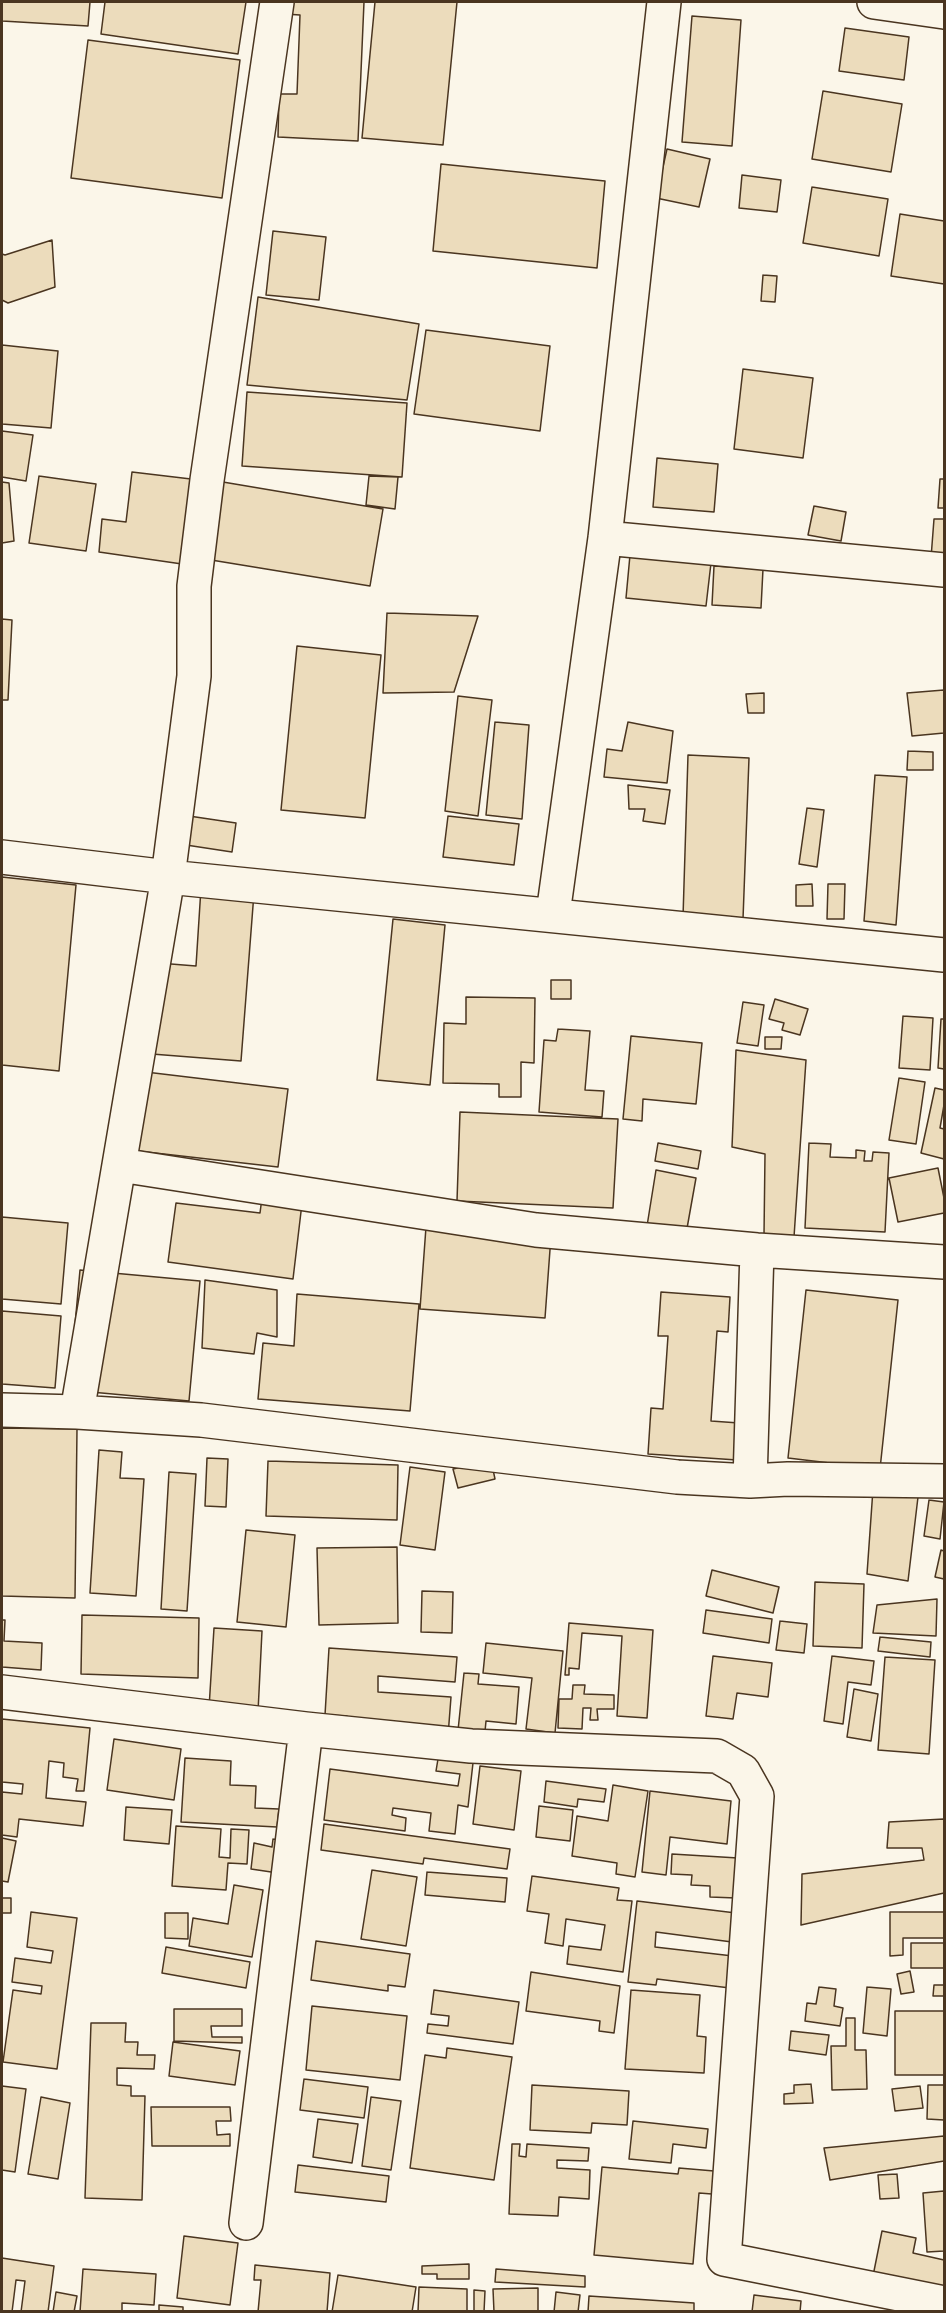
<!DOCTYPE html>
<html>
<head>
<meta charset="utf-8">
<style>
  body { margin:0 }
  #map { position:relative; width:946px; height:2313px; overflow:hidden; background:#fbf6e9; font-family:"Fira Sans Condensed",sans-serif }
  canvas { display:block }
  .frame { position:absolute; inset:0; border:3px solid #4a3520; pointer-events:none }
</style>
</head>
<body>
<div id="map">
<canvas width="946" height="2313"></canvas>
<div class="frame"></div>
</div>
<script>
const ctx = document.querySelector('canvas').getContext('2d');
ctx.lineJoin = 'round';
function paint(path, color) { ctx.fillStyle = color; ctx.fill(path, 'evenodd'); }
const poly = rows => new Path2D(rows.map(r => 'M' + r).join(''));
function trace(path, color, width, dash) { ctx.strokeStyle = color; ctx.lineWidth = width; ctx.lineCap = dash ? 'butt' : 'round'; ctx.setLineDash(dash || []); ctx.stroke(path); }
const building = poly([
  [2,2,90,2,88,26,2,21,2,2],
  [105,2,246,2,238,54,101,34,105,2],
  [286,2,364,2,358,141,278,137,279,94,297,94,300,15,285,14,286,2],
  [375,2,457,2,443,145,362,138,375,2],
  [692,16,741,20,732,146,682,142,692,16],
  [845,28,909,37,904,80,839,71,845,28],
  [88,40,240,60,222,198,71,178,88,40],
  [823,91,902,104,891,172,812,159,823,91],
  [667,149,710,159,699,207,656,198,667,149],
  [441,164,605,181,597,268,433,251,441,164],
  [742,175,781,180,777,212,739,208,742,175],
  [812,187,888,199,879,256,803,243,812,187],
  [900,214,944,221,944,284,891,276,900,214],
  [273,231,326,237,319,300,266,295,273,231],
  [52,240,55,287,8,303,2,300,2,254,5,255,52,240],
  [763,275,777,276,775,302,761,301,763,275],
  [258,297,419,324,407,400,247,385,258,297],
  [426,330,550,346,540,431,414,414,426,330],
  [2,345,58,351,51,428,2,424,2,345],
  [743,369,813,378,803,458,734,449,743,369],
  [247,392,407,403,402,477,242,466,247,392],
  [2,431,33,435,26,481,2,477,2,431],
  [657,458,718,464,714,512,653,507,657,458],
  [132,472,191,479,182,564,99,552,102,519,126,522,132,472],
  [39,476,96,484,86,551,29,543,39,476],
  [369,476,398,477,395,509,366,505,369,476],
  [940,479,944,479,944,508,938,508,940,479],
  [217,481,383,509,370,586,205,559,217,481],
  [2,482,9,483,14,541,2,543,2,482],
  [814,506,846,512,841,541,808,535,814,506],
  [934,519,944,519,944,559,931,558,934,519],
  [630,555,711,563,706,606,626,598,630,555],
  [714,566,763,569,761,608,712,605,714,566],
  [387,613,478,616,454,692,383,693,387,613],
  [2,619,12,620,8,700,2,700,2,619],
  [297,646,381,655,365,818,281,810,297,646],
  [944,690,944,733,912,736,907,693,944,690],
  [764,693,764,713,748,713,746,694,764,693],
  [458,696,492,700,478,816,445,811,458,696],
  [495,722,529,725,522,819,486,815,495,722],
  [628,722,673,731,667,783,604,777,607,749,622,751,628,722],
  [908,751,933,752,933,770,907,770,908,751],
  [688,755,749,758,743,919,683,917,688,755],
  [875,775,907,777,896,925,864,921,875,775],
  [628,785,670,790,665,824,643,821,645,809,629,809,628,785],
  [807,808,824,810,817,867,799,864,807,808],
  [189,816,236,823,232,852,186,845,189,816],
  [448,816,519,824,514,865,443,857,448,816],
  [2,877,76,885,59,1071,2,1065,2,877],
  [812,884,813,906,796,906,796,885,812,884],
  [828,884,845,884,844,919,827,919,828,884],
  [201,888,254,893,241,1061,139,1053,146,962,196,966,201,888],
  [393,919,445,925,430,1085,377,1080,393,919],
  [551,980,571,980,571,999,551,999,551,980],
  [466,997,535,998,534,1063,521,1062,521,1097,499,1097,499,1084,443,1083,444,1023,466,1024,466,997],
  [775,999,808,1009,800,1035,782,1030,784,1023,769,1019,775,999],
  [743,1002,764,1005,758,1046,737,1043,743,1002],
  [903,1016,933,1018,930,1070,899,1068,903,1016],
  [941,1019,944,1019,944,1069,938,1068,941,1019],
  [558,1029,590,1031,585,1090,604,1091,602,1117,539,1112,544,1040,556,1041,558,1029],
  [631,1036,702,1043,696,1104,643,1099,642,1121,623,1119,631,1036],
  [765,1037,782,1037,781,1049,765,1049,765,1037],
  [736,1050,806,1060,794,1237,764,1235,765,1154,732,1147,736,1050],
  [129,1070,288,1089,278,1167,120,1149,129,1070],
  [899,1078,925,1082,916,1144,889,1140,899,1078],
  [935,1088,944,1090,944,1105,940,1128,944,1129,944,1159,921,1153,935,1088],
  [460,1112,618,1119,613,1208,457,1201,460,1112],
  [658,1143,701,1151,698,1169,655,1161,658,1143],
  [809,1143,831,1144,830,1157,856,1158,856,1150,865,1151,864,1161,872,1161,873,1152,889,1153,885,1232,805,1228,809,1143],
  [938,1168,944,1198,944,1213,898,1222,889,1178,938,1168],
  [656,1170,696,1178,686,1234,647,1226,656,1170],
  [263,1190,303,1195,293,1279,168,1262,176,1203,260,1213,263,1190],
  [2,1217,68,1223,61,1304,2,1299,2,1217],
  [426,1227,551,1236,545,1318,420,1309,426,1227],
  [80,1270,200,1281,189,1401,69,1390,80,1270],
  [205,1280,277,1290,277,1337,257,1333,254,1354,202,1348,205,1280],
  [806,1290,898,1300,880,1469,788,1458,806,1290],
  [661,1292,730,1297,728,1332,717,1331,711,1421,739,1423,737,1460,648,1454,651,1408,663,1409,668,1336,658,1336,661,1292],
  [297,1294,419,1304,410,1411,258,1399,263,1343,294,1346,297,1294],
  [2,1311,61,1316,55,1388,2,1384,2,1311],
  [2,1428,77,1429,75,1598,2,1596,2,1428],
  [99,1450,122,1452,120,1478,144,1479,136,1596,90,1593,99,1450],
  [207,1458,228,1459,226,1507,205,1506,207,1458],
  [491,1460,495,1479,458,1488,453,1469,491,1460],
  [268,1461,398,1465,397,1520,266,1516,268,1461],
  [410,1467,445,1472,435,1550,400,1545,410,1467],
  [169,1472,196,1474,187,1611,161,1609,169,1472],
  [873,1489,918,1497,908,1581,867,1574,873,1489],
  [929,1500,944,1502,940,1539,924,1536,929,1500],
  [246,1530,295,1535,286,1627,237,1622,246,1530],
  [397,1547,398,1623,319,1625,317,1548,397,1547],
  [941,1550,944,1551,944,1579,935,1577,941,1550],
  [712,1570,779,1587,773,1613,706,1596,712,1570],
  [815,1582,864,1584,862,1648,813,1646,815,1582],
  [422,1591,453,1592,452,1633,421,1632,422,1591],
  [937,1599,936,1636,873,1633,877,1605,937,1599],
  [706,1610,772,1619,769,1643,703,1633,706,1610],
  [82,1615,199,1618,198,1678,81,1674,82,1615],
  [2,1620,5,1620,4,1641,42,1643,41,1670,2,1667,2,1620],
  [780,1621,807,1624,804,1653,776,1650,780,1621],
  [569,1623,653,1630,647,1718,617,1716,622,1636,582,1633,579,1669,569,1668,569,1675,565,1675,569,1623],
  [214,1628,262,1631,258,1712,209,1708,214,1628],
  [880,1637,931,1642,930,1657,878,1651,880,1637],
  [486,1643,563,1651,555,1733,526,1729,532,1678,483,1673,486,1643],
  [329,1648,457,1657,455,1682,378,1676,378,1692,451,1697,448,1736,346,1729,347,1716,325,1715,329,1648],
  [713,1656,772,1663,768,1697,737,1693,733,1719,706,1716,713,1656],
  [832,1656,874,1661,871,1685,848,1682,843,1724,824,1721,832,1656],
  [885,1657,935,1660,929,1754,878,1750,885,1657],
  [464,1673,479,1674,478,1684,519,1687,516,1724,486,1721,484,1742,457,1740,464,1673],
  [573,1685,585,1685,584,1694,614,1695,614,1709,597,1709,598,1720,590,1720,591,1708,583,1708,582,1729,558,1728,559,1699,572,1699,573,1685],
  [854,1689,878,1694,871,1741,847,1737,854,1689],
  [2,1719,90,1728,84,1791,76,1791,78,1779,63,1777,64,1763,49,1761,46,1798,86,1802,83,1826,19,1819,17,1837,2,1835,2,1792,22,1794,23,1784,2,1782,2,1719],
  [114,1739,181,1749,174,1800,107,1790,114,1739],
  [185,1758,231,1761,230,1785,256,1786,255,1808,279,1809,277,1827,181,1822,185,1758],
  [438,1759,473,1763,468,1807,458,1805,455,1834,429,1831,431,1813,393,1808,392,1815,406,1818,405,1831,324,1820,330,1769,458,1786,460,1774,436,1771,438,1759],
  [480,1766,521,1771,514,1830,473,1824,480,1766],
  [546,1781,606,1789,604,1802,578,1799,577,1807,544,1802,546,1781],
  [613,1785,648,1791,635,1877,616,1874,617,1863,572,1856,577,1816,608,1821,613,1785],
  [650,1791,731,1801,727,1844,670,1837,666,1875,642,1872,650,1791],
  [539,1806,573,1810,570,1841,536,1837,539,1806],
  [126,1807,172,1810,169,1844,124,1840,126,1807],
  [944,1819,944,1893,801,1925,802,1874,924,1860,922,1848,887,1848,889,1822,944,1819],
  [324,1824,510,1849,507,1869,424,1858,423,1864,321,1850,324,1824],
  [176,1826,221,1829,219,1857,230,1858,231,1829,249,1830,247,1864,228,1863,226,1890,172,1886,176,1826],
  [2,1838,16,1841,8,1882,2,1881,2,1838],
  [273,1839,283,1840,278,1873,251,1869,254,1843,272,1847,273,1839],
  [672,1854,738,1858,736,1898,710,1897,710,1886,691,1885,692,1875,671,1874,672,1854],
  [372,1870,417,1877,406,1946,361,1939,372,1870],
  [427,1872,507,1878,505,1902,425,1895,427,1872],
  [532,1876,619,1888,617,1900,632,1901,623,1972,567,1964,569,1946,601,1950,605,1925,566,1919,563,1946,545,1943,549,1914,527,1911,532,1876],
  [234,1885,263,1890,252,1957,189,1946,193,1918,228,1924,234,1885],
  [2,1898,11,1898,11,1913,2,1913,2,1898],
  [637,1901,736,1913,732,1942,656,1932,655,1947,733,1956,730,1988,657,1979,656,1985,628,1982,637,1901],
  [31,1912,77,1918,57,2069,3,2062,13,1990,41,1994,42,1986,12,1982,15,1958,51,1963,53,1951,27,1947,31,1912],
  [890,1912,944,1912,944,1938,903,1938,903,1955,890,1956,890,1912],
  [165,1913,188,1913,188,1939,165,1938,165,1913],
  [316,1941,410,1954,405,1987,388,1985,388,1991,311,1980,316,1941],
  [911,1943,944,1943,944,1968,911,1968,911,1943],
  [166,1947,250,1962,246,1988,162,1973,166,1947],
  [910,1971,914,1992,901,1994,897,1974,910,1971],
  [531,1972,620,1986,614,2033,599,2031,600,2021,526,2011,531,1972],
  [934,1985,944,1985,944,1996,933,1996,934,1985],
  [819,1987,836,1989,834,2006,843,2008,840,2026,805,2021,807,2003,816,2004,819,1987],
  [867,1987,891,1989,887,2036,863,2033,867,1987],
  [434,1990,519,2002,513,2044,427,2033,428,2024,448,2026,449,2016,431,2014,434,1990],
  [631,1990,700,1995,697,2036,706,2037,704,2073,625,2069,631,1990],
  [312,2006,407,2016,400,2080,306,2070,312,2006],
  [174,2009,242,2009,242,2026,211,2026,212,2037,242,2037,242,2043,174,2041,174,2009],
  [895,2011,944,2011,944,2075,895,2075,895,2011],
  [846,2018,855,2018,855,2050,866,2050,867,2089,832,2090,831,2046,846,2046,846,2018],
  [91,2023,126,2023,125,2042,138,2042,137,2055,155,2055,154,2069,117,2068,117,2085,131,2086,131,2096,145,2096,142,2200,85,2198,91,2023],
  [791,2031,829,2035,826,2055,789,2050,791,2031],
  [173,2042,240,2051,235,2085,169,2076,173,2042],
  [447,2048,512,2057,494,2180,410,2168,425,2055,446,2058,447,2048],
  [304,2079,368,2087,364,2118,300,2110,304,2079],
  [811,2084,813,2103,784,2104,784,2094,794,2093,794,2085,811,2084],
  [532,2085,629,2091,627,2125,592,2123,591,2133,530,2130,532,2085],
  [928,2085,944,2085,944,2120,927,2119,928,2085],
  [2,2086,26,2089,15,2172,2,2170,2,2086],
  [920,2086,923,2108,895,2111,892,2089,920,2086],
  [41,2097,70,2103,58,2179,28,2174,41,2097],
  [371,2097,401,2101,391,2170,362,2166,371,2097],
  [151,2107,230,2107,231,2121,216,2121,217,2135,230,2134,230,2146,152,2146,151,2107],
  [318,2119,358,2124,352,2163,313,2157,318,2119],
  [633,2121,708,2129,706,2148,673,2144,671,2163,629,2159,633,2121],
  [944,2136,944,2161,830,2180,824,2148,944,2136],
  [512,2144,520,2144,519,2156,526,2157,527,2144,589,2148,588,2161,557,2160,557,2168,590,2170,589,2199,559,2197,558,2216,509,2214,512,2144],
  [298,2165,389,2176,386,2202,295,2192,298,2165],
  [602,2167,678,2174,679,2168,714,2171,712,2194,699,2193,693,2264,594,2255,602,2167],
  [897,2174,899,2198,880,2199,878,2175,897,2174],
  [944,2191,944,2251,927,2252,923,2193,944,2191],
  [882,2231,916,2238,913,2253,944,2260,944,2290,873,2276,882,2231],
  [184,2236,238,2243,230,2305,177,2298,184,2236],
  [2,2258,54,2266,48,2312,21,2312,25,2281,16,2280,12,2312,2,2312,2,2258],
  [469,2264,469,2279,437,2279,437,2274,422,2274,422,2266,469,2264],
  [255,2265,330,2273,327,2312,258,2312,261,2280,254,2280,255,2265],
  [83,2269,156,2274,154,2305,122,2303,122,2312,80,2312,83,2269],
  [496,2269,585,2276,585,2287,495,2282,496,2269],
  [338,2275,416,2287,412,2312,332,2312,338,2275],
  [419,2287,467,2289,467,2312,418,2312,419,2287],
  [538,2288,538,2312,494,2312,493,2289,538,2288],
  [474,2290,485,2291,484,2312,474,2312,474,2290],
  [56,2292,77,2296,74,2312,53,2312,56,2292],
  [556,2292,580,2295,578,2312,554,2312,556,2292],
  [754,2295,801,2301,800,2312,752,2312,754,2295],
  [589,2296,694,2303,694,2312,588,2312,589,2296],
  [159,2305,183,2307,183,2312,159,2312,159,2305]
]);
const street = poly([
  [874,2,944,12],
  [605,538,944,570],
  [2,857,168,877,944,955],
  [553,914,605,538,664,2],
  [120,1165,536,1230,757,1250,944,1262],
  [2,1410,77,1412,201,1420,677,1477,750,1481,788,1479,944,1481],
  [77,1412,168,877,194,676,194,586,207,480,277,2],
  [750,1481,757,1250],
  [2,1692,306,1729,471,1746,717,1756,743,1771,757,1796,724,2259,944,2303],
  [246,2223,306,1729]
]);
paint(building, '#ecdcbc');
trace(building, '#4a3520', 1.5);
trace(street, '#4a3520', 36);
trace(street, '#fbf6e9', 33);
</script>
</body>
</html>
